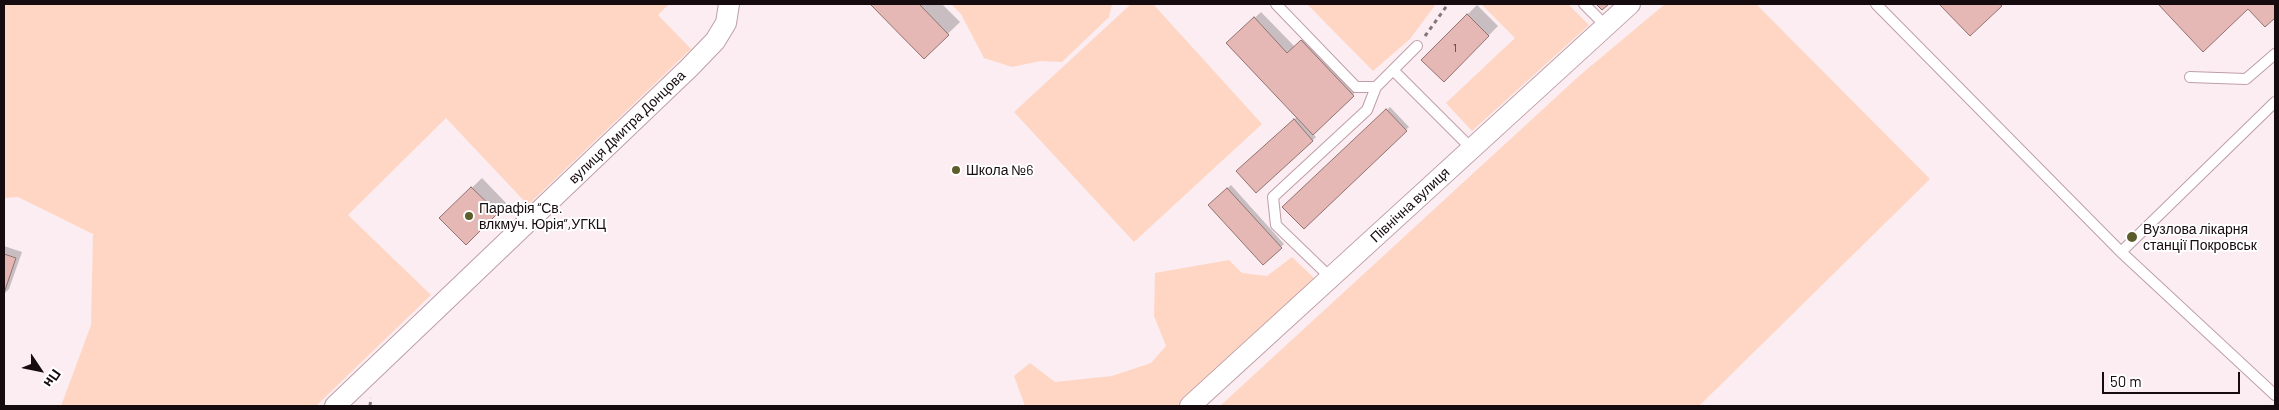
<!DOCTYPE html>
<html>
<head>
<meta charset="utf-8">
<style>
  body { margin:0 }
  #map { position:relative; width:2279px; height:410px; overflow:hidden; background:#fbedf1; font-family:Barlow,sans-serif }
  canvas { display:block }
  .frame { position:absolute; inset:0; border:5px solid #160b0e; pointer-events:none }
  .north { position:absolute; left:15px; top:345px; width:50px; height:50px; -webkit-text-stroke:4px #fff; paint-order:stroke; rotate:124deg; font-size:14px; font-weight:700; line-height:20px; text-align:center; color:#160b0e }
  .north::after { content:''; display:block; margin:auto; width:18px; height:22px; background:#160b0e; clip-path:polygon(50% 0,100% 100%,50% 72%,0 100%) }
  .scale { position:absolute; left:2102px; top:372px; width:138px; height:22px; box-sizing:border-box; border:2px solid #160b0e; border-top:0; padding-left:6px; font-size:15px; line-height:18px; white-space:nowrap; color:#160b0e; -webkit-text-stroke:4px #fff; paint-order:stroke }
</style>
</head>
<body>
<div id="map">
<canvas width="2279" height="410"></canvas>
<div class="frame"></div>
<div class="north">Пн</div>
<div class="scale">50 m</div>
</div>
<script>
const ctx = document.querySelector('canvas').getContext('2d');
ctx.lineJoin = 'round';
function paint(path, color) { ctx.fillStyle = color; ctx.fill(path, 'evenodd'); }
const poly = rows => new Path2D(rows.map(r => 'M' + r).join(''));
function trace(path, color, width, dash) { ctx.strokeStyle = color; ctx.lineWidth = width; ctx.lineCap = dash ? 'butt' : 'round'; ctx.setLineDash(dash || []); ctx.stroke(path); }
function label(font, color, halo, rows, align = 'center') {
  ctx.font = font + ' Barlow,sans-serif'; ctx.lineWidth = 4; ctx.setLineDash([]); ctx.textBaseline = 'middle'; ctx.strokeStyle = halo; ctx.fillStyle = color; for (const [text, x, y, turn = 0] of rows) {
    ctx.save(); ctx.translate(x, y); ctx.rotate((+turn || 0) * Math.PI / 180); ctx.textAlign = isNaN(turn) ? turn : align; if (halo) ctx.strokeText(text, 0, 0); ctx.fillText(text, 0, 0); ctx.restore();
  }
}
const green = poly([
  [4,4,669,4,658,15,691,49,528,205,446,118,348,215,431,295,316,406,61,406,91,325,93,234,18,197,4,198],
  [951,4,1112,4,1109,17,1062,62,1040,61,1012,67,984,58,961,14],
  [1131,4,1153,4,1262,124,1134,242,1014,112],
  [1307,4,1436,4,1410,39,1373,71],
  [1481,4,1568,4,1589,25,1472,131,1446,103,1515,38],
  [1665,4,1756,4,1930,179,1699,406,1220,406,1579,76],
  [1292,257,1316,280,1177,406,1025,406,1014,376,1030,363,1055,382,1112,376,1151,363,1166,346,1154,316,1155,273,1229,260,1242,273,1267,276]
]);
const shadow = poly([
  [872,4,942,4,960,22,924,57],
  [1941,4,2002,4,1970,34],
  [2159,4,2275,4,2275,16,2265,25,2248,7,2203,50],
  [1477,5,1498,26,1444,81,1422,60],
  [1261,12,1295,47,1308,34,1360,88,1312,133,1316,137,1313,140,1256,191,1238,171,1298,116,1228,43],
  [1390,107,1409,127,1304,227,1284,207],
  [482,178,506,203,466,243,441,218],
  [1231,185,1284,244,1263,264,1210,205],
  [4,246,22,252,9,289,4,294]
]);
const building = poly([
  [870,4,919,4,949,35,924,59,870,4],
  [1596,4,1609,4,1602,10,1596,4],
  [1939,4,1999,4,2002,6,1970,36,1939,4],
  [2158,4,2275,4,2275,18,2265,27,2248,9,2203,52,2158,4],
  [1467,14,1489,36,1444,82,1421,60,1467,14],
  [1254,17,1287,53,1301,40,1354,96,1313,135,1226,43,1254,17],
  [1386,109,1407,131,1304,229,1282,207,1386,109],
  [1294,119,1313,141,1256,193,1236,171,1294,119],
  [471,187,498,213,466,245,439,218,471,187],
  [1227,188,1282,248,1263,265,1208,205,1227,188],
  [4,254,16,258,4,293,4,254]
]);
const path = poly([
  [1425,36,1448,4],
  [370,406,371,398]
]);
const service = poly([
  [1276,4,1356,87,1376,87],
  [1584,4,1606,26],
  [1876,4,2121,252,2275,102],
  [1393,70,1472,149],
  [2190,77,2246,79,2275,54],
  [2121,252,2275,395],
  [1331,278,1276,225,1273,197,1367,110,1376,87,1417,46]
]);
const minor = poly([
  [335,406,689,68,715,41,726,23,729,4],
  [1190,406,1630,4]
]);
const markers = [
  [956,170,5,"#5b5d2b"],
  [469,216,5,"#5b5d2b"],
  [2132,237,6,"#5b5d2b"]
];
const numberNames = [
  ["1",1455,48]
];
const streetNames = [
  ["вулиця Дмитра Донцова",627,127,-44],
  ["Північна вулиця",1410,205,-43]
];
const poiNames = [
  ["Школа №6",966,170],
  ["Парафія “Св.",479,208],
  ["влкмуч. Юрія”,УГКЦ",479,224],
  ["Вузлова лікарня",2143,229],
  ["станції Покровськ",2143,245]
];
paint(green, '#ffd6c4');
paint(shadow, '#0003');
paint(building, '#e5b8b5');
trace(building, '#91726f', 1);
trace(service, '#bf9ea7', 12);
trace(minor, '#bf9ea7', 22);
trace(path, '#83777a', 3, [4, 4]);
trace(service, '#fff', 10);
trace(minor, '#fff', 20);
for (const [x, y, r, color] of markers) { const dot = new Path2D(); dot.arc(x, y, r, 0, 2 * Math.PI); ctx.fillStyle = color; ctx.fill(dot); trace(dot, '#fff', 2); }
label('11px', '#4a3638', null, numberNames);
label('14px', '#160b0e', '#fff', streetNames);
label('14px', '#160b0e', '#fff', poiNames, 'left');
</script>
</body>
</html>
